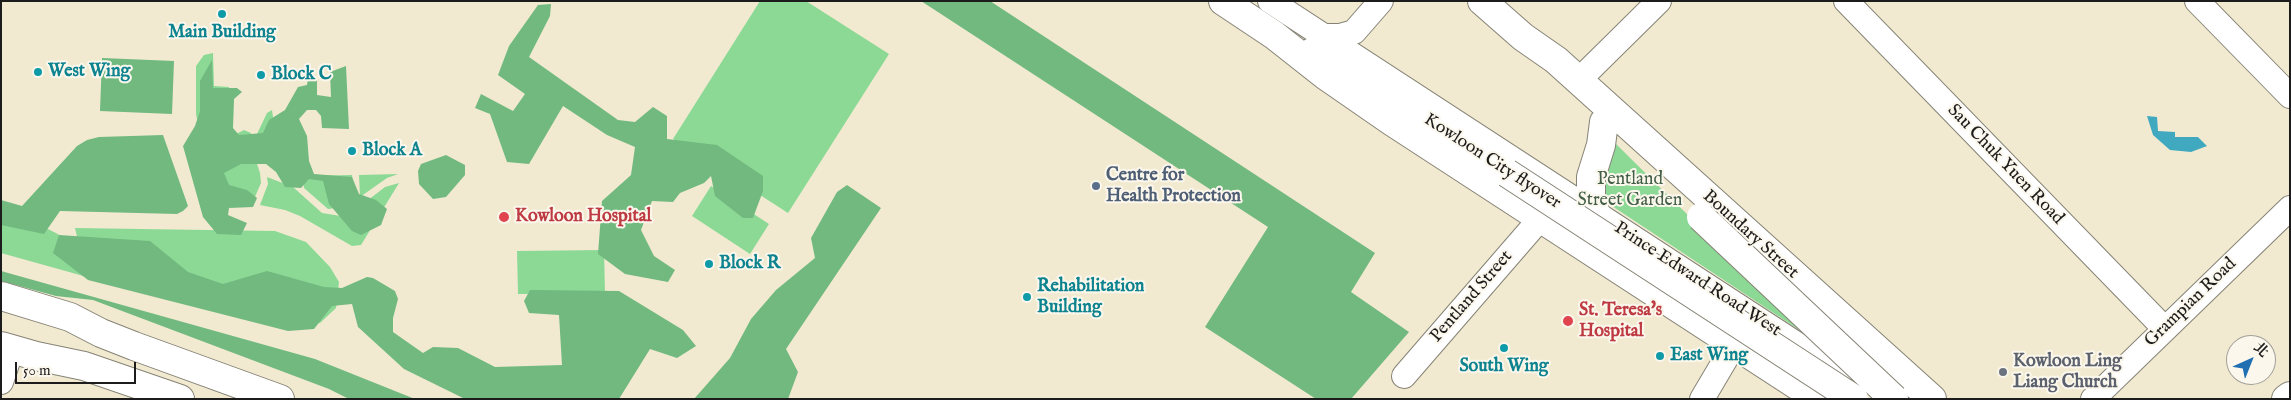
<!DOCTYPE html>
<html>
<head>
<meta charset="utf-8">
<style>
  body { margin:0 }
  #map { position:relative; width:2291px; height:400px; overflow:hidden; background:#f1ead1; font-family:"IM FELL English","Noto Serif TC",serif }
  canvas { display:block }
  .frame { position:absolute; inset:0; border:2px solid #1c1c1c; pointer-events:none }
  .north { position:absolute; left:2226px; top:335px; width:50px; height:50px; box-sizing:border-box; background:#fbf7ec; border:1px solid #a29f99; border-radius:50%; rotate:44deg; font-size:14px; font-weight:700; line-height:20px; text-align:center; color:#1c1c1c }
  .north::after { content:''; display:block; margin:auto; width:18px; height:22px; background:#1f6fb2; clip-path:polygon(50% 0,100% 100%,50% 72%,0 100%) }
  .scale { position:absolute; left:15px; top:362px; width:121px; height:22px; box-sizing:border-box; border:2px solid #1c1c1c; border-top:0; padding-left:6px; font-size:15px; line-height:18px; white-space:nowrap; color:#1c1c1c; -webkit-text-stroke:4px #fbf7ec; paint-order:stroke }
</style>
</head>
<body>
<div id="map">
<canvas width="2291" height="400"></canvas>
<div class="frame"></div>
<div class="north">北</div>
<div class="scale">50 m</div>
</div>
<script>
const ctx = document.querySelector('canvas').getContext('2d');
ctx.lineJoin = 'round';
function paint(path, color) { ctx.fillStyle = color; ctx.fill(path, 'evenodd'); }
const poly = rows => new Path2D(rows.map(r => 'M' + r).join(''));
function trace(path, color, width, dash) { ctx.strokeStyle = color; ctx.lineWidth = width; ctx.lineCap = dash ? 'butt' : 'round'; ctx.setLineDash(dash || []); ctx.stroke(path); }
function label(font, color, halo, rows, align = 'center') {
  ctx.font = font + ' "IM FELL English",serif'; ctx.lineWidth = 4; ctx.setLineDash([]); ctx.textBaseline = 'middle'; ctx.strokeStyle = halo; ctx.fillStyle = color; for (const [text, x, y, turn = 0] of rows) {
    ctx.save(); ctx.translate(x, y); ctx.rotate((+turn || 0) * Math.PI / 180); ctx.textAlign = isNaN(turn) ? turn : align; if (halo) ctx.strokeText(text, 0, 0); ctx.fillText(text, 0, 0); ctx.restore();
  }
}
const green = poly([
  [760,1,806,1,889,54,788,213,673,139],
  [213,53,214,86,229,87,232,136,244,130,251,133,250,142,201,141,196,114,196,66,204,55],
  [272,110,277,144,256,136,267,113],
  [1615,143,1695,222,1810,337,1612,206,1607,200,1603,185],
  [202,148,252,148,260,173,261,183,251,206,222,205],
  [398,174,387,178,360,197,359,175],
  [352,175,355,200,344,207,328,209,304,188,302,176],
  [267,177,293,187,322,213,341,216,350,214,385,187,399,183,361,245,352,246,300,216,285,210,260,205,268,184],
  [711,186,769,224,750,254,692,216],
  [1,214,48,229,79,245,75,228,275,231,306,242,330,267,339,282,336,308,320,323,299,326,87,277,1,253],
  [604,250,605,293,518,294,517,251]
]);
const forest = poly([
  [921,1,990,1,1375,253,1351,292,1409,332,1351,399,1316,399,1205,327,1268,227],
  [551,4,550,16,529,57,618,120,635,122,653,107,667,116,667,139,717,145,763,176,763,191,753,218,743,218,715,196,711,176,704,183,680,193,673,202,652,201,641,230,654,256,675,270,668,282,625,274,598,254,602,201,631,175,635,147,607,135,563,106,529,164,507,162,490,114,475,108,481,94,513,111,525,94,498,75,509,46,538,5],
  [102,58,174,61,172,114,100,111],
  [212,60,213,88,237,88,242,92,234,99,233,128,239,135,263,133,269,120,285,110,298,87,307,85,309,74,317,79,317,95,331,97,330,72,346,66,349,129,322,128,321,116,316,110,307,110,299,119,307,136,309,161,314,174,352,177,359,194,376,200,387,209,381,225,361,235,352,231,329,204,323,181,309,179,301,188,285,187,276,172,266,164,241,164,224,173,229,185,247,190,257,198,253,207,229,208,228,215,247,223,241,235,217,234,203,217,183,146,195,126,200,111,200,81],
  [163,135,188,206,183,211,177,214,60,211,44,234,1,225,1,200,22,206,77,146,87,140,99,137],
  [446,155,465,165,465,175,446,197,433,199,419,184,418,171,421,164],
  [847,185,881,208,786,349,798,372,788,399,694,399,730,358,751,319,776,290,815,258,811,238,837,192],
  [59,235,150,241,188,272,223,284,267,271,324,287,342,288,367,277,373,278,395,291,398,299,393,318,393,332,423,353,433,347,458,348,495,367,562,365,559,315,529,313,524,301,530,290,619,291,683,330,696,346,677,358,650,349,619,399,465,399,404,369,358,327,352,304,332,306,314,329,288,331,88,280,53,253],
  [1,271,315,359,415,399,349,399,329,389,93,300,56,296,1,281]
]);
const water = poly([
  [2147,116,2157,117,2158,131,2175,132,2175,137,2198,137,2207,146,2191,152,2170,150,2153,135]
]);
const minor = poly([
  [1270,1,1821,360,1838,368,1874,373],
  [1846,1,2164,328],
  [2197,1,2290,96],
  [1323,36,1340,36,1354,32,1381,1],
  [1579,80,1659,1],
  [1404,376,1540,219],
  [1,382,12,349],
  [1702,399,1744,328],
  [2093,399,2290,208]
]);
const major = poly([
  [1223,1,1274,35,1326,76,1391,121,1818,399],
  [1482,1,1523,37,1556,60,1932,399],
  [1312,52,1346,67,1507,173],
  [1596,214,1591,197,1591,177,1601,145,1604,122],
  [1,296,70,317,101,333,134,346,280,399],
  [1,346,36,356,84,366,180,399],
  [2286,399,2290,396]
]);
const majorBridge = poly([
  [1507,173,1854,399],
  [1701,217,1894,399]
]);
const markers = [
  [222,14,5,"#0f9aa8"],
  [38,72,5,"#0f9aa8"],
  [261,75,5,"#0f9aa8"],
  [352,151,5,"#0f9aa8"],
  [1096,186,5,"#5c6f8a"],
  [504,217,6,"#e0444e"],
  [709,264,5,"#0f9aa8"],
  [1027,297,5,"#0f9aa8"],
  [1568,321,6,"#e0444e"],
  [1504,348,5,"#0f9aa8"],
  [1660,356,5,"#0f9aa8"],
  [2003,372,5,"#6b7280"]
];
const cultureNames = [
  ["Main Building",222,33,"center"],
  ["West Wing",48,72],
  ["Block C",271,75],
  ["Block A",362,151],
  ["Block R",719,264],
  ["Rehabilitation",1037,287],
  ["Building",1037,308],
  ["East Wing",1670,356],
  ["South Wing",1504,367,"center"]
];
const streetNames = [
  ["Kowloon City flyover",1492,162,33],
  ["Sau Chuk Yuen Road",2005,165,46],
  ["Boundary Street",1750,235,42],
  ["Prince Edward Road West",1697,280,33],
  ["Pentland Street",1472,297,-49],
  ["Grampian Road",2191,303,-44]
];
const serviceNames = [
  ["Centre for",1106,176],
  ["Health Protection",1106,197]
];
const parkNames = [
  ["Pentland",1630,180],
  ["Street Garden",1630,201]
];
const healthNames = [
  ["Kowloon Hospital",515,217],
  ["St. Teresa's",1579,311],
  ["Hospital",1579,332]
];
const worshipNames = [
  ["Kowloon Ling",2013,362],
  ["Liang Church",2013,383]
];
paint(green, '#8cd996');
paint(forest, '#71b97f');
paint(water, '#40a9c0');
trace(minor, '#868376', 26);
trace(major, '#868376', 30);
trace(minor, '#fff', 24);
trace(major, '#fff', 28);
trace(majorBridge, '#868376', 30, []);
trace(majorBridge, '#fff', 28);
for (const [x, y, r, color] of markers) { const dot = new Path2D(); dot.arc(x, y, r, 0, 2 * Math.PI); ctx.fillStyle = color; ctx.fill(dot); trace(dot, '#fbf7ec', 2); }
label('bold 18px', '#0d838f', '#fbf7ec', cultureNames, 'left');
label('18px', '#1c1c1c', '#fbf7ec', streetNames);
label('bold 18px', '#4e5e75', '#fbf7ec', serviceNames, 'left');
label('18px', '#435e47', '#fbf7ec', parkNames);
label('bold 18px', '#be3a42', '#fbf7ec', healthNames, 'left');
label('bold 18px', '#5b616d', '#fbf7ec', worshipNames, 'left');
</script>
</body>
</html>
